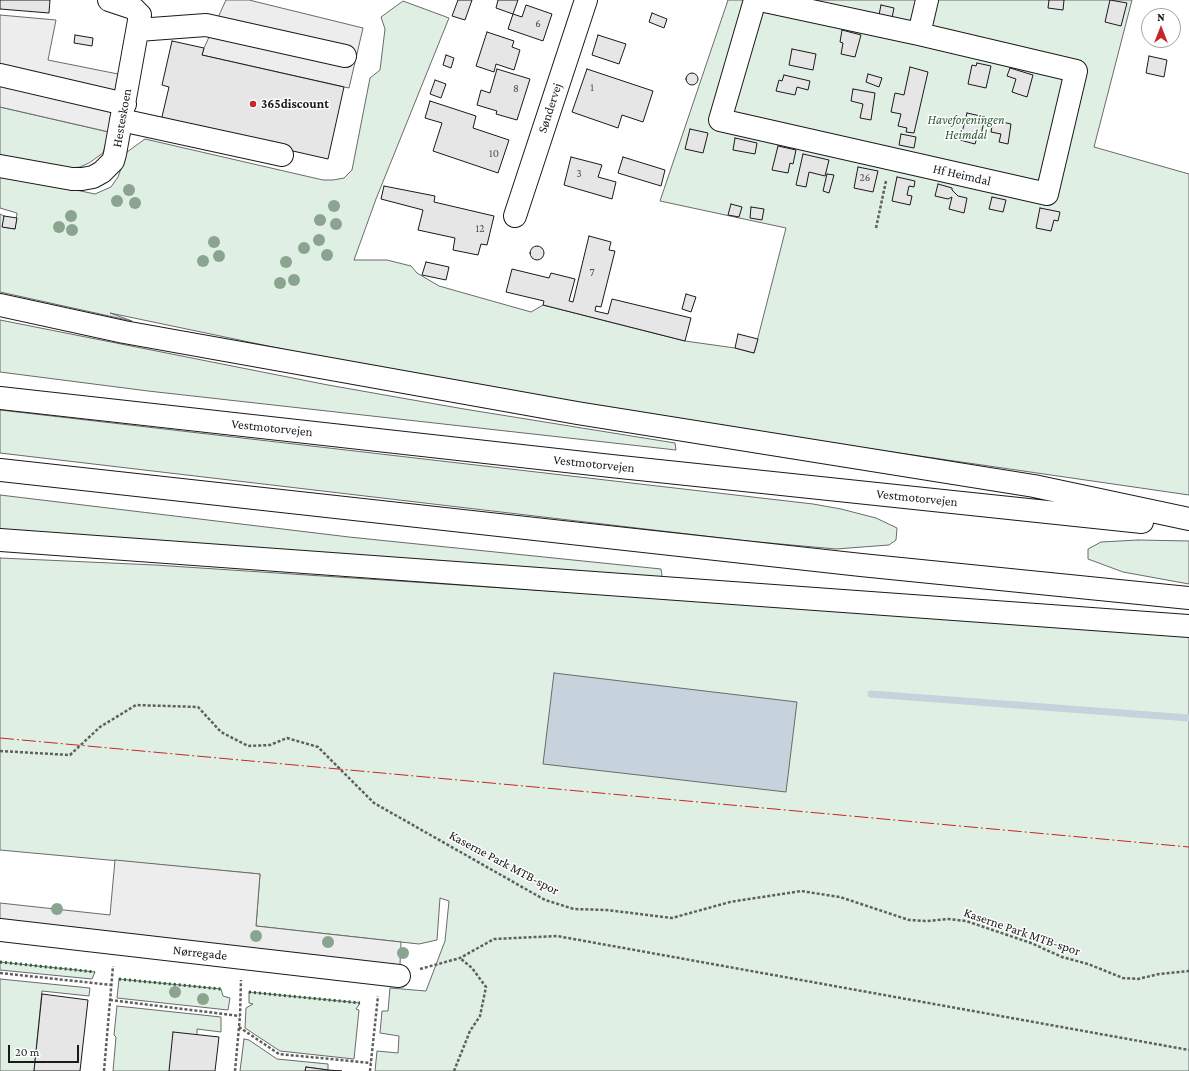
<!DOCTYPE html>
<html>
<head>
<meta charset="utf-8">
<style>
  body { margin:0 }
  #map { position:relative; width:1189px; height:1071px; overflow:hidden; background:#fff; font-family:"Crimson Pro",serif }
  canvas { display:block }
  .north { position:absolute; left:1141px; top:8px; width:40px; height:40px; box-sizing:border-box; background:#fff; border:1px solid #a3a3a3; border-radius:50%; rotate:0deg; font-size:11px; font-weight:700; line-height:16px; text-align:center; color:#1a1a1a }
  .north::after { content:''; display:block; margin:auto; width:14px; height:18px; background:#c62828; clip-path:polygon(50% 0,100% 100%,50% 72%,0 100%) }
  .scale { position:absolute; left:8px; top:1045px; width:71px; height:18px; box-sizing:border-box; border:2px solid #1a1a1a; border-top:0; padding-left:5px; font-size:12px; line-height:14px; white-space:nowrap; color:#1a1a1a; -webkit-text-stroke:3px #fff; paint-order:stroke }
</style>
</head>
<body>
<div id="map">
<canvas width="1189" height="1071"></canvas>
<div class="north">N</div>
<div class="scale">20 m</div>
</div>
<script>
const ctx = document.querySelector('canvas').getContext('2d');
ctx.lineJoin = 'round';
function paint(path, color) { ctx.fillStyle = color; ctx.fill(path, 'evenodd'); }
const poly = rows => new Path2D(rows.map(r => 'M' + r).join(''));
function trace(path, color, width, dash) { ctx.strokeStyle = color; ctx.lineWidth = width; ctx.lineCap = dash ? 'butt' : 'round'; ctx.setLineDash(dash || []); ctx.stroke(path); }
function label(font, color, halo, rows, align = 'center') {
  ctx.font = font + ' "Crimson Pro",serif'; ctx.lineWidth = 3; ctx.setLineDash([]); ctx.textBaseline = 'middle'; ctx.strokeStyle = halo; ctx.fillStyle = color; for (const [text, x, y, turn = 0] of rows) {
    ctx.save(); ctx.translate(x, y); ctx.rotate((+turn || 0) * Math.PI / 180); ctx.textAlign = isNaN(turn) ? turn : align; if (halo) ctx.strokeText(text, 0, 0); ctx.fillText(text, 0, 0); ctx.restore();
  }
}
const green = poly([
  [728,0,1132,0,1094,147,1189,174,1189,495,830,443,604,408,316,356,110,313,132,321,0,292,0,214,4,216,3,227,15,229,17,213,0,208,0,177,52,185,95,194,111,187,118,177,127,152,145,139,323,180,333,180,344,178,352,170,370,78,380,70,385,29,381,17,403,1,449,18,376,199,354,260,387,260,411,266,417,273,439,286,531,312,543,305,685,341,735,348,754,353,786,228,660,201,728,0],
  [0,107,109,132,103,153,89,163,80,167,70,168,0,155,0,107],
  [0,320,328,385,464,409,675,443,676,450,148,391,0,372,0,320],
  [0,410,813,504,841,509,876,518,897,528,896,540,889,545,836,549,747,541,0,453,0,410],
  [0,495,349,537,661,569,662,575,660,578,0,536,0,495],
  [1138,540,1189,541,1189,584,1123,572,1088,559,1088,549,1101,542,1138,540],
  [0,558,155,565,1189,633,1189,1071,375,1071,377,1051,398,1053,399,1036,380,1033,382,1011,388,1011,390,988,426,991,445,941,449,901,440,898,437,940,419,944,256,926,260,874,0,850,0,558],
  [0,962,95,972,92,979,0,970,0,962],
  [0,979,90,988,89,996,42,991,34,1071,0,1071,0,979],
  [119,979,221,989,223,996,230,998,228,1010,117,998,119,979],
  [249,992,360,1003,356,1009,359,1010,354,1059,280,1051,245,1028,246,1008,253,1004,249,1003,249,992],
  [117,1006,221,1017,221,1032,197,1029,197,1035,169,1071,113,1071,116,1037,114,1035,117,1006],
  [244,1039,249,1040,277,1059,328,1064,328,1070,306,1067,305,1071,240,1071,244,1039]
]);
const parking = poly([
  [226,0,249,0,363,28,349,88,202,55,204,48,226,0],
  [0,15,56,20,48,60,118,74,109,132,0,107,0,15],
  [115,860,260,874,256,926,401,942,400,965,0,922,0,903,110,915,115,860]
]);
const water = poly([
  [554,673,797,702,786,792,543,764,554,673]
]);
const stream = poly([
  [871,694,1189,718]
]);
const building = poly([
  [0,0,50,0,49,13,0,9,0,0],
  [458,0,472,0,465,20,452,16,458,0],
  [498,0,518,0,513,14,522,17,526,5,552,14,543,41,508,29,513,14,496,8,498,0],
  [1049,0,1064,0,1063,10,1048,8,1049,0],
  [1110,0,1127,3,1121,26,1105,22,1110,0],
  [881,5,894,8,892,18,879,15,881,5],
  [652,13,667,19,664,28,649,22,652,13],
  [842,30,861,35,855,57,841,54,843,43,840,42,842,30],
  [487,32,514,41,512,47,520,50,514,70,496,64,494,72,476,66,487,32],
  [75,35,93,38,92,46,74,43,75,35],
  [598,35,626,44,619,64,592,55,598,35],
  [172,41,204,48,202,55,344,87,328,159,161,121,169,87,162,85,172,41],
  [792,49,816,54,813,70,789,65,792,49],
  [446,55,454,58,451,68,443,65,446,55],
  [1149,56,1167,60,1164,77,1146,73,1149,56],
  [977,63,991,66,986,88,968,84,972,65,976,66,977,63],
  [910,67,928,72,914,133,906,132,907,128,898,126,901,114,891,112,895,93,904,95,910,67],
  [1010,68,1033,75,1027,97,1012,92,1016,79,1007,76,1010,68],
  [497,69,530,79,517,120,496,114,497,111,477,105,481,90,490,93,497,69],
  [587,69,653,91,643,122,622,115,618,128,572,112,587,69],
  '686 79a6 6 0 1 1 12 0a6 6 0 1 1-12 0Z',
  [868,74,882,78,879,87,866,82,868,74],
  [784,75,810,81,808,90,797,87,795,95,776,91,779,80,782,81,784,75],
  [435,80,446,84,441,98,430,94,435,80],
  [853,89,875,93,871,120,860,118,863,104,851,101,853,89],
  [430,101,476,116,473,128,509,140,498,173,433,151,442,123,425,118,430,101],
  [967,113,985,117,981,135,978,134,975,144,960,140,967,113],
  [993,120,1011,124,1008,144,999,142,1001,134,991,132,993,120],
  [690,129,708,133,703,153,685,149,690,129],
  [901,134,916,137,914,148,899,145,901,134],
  [735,138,757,143,755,154,733,150,735,138],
  [778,146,796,150,793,164,790,163,788,173,772,170,778,146],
  [803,154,829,160,825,176,809,172,806,187,796,185,803,154],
  [571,157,602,165,598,177,616,182,612,199,564,185,571,157],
  [623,157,665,170,661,186,618,173,623,157],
  [858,167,878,171,873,192,854,188,858,167],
  [827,174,834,175,829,193,823,191,827,174],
  [897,177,915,181,914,187,909,186,907,195,912,196,910,205,892,201,897,177],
  [938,184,952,188,952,190,958,196,967,198,964,213,949,209,952,197,948,199,935,196,938,184],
  [384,186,435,196,434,202,494,216,487,245,481,244,478,255,453,250,455,238,418,230,423,210,381,199,384,186],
  [992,197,1006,200,1003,212,989,209,992,197],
  [731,204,742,207,739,217,728,215,731,204],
  [751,207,764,209,762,220,750,218,751,207],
  [1040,208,1060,212,1058,221,1054,220,1051,231,1036,228,1040,208],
  [4,216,17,218,15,229,2,227,4,216],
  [589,236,611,242,609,250,615,251,601,307,596,306,595,311,608,314,612,299,691,318,685,341,543,305,544,301,506,292,512,269,549,278,551,273,575,279,569,301,573,302,589,236],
  '530 253a7 7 0 1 1 14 0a7 7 0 1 1-14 0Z',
  [426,262,449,267,446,280,422,275,426,262],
  [686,294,696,297,691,312,682,309,686,294],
  [738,334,758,339,754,353,735,348,738,334],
  [42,994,88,1000,80,1071,34,1071,42,994],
  [173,1032,219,1037,215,1071,169,1071,173,1032],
  [306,1067,328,1070,342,1071,305,1071,306,1067]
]);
const path = poly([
  [876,228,886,181],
  [0,751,70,755,100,727,136,705,198,707,221,732,248,746,270,745,287,738,318,747,374,803,545,900,574,909,607,910,672,918,730,902,801,891,840,897,909,920,927,921,948,919,966,921,1031,943,1062,957,1088,964,1123,978,1138,979,1159,974,1189,971],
  [420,969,460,958,494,939,557,936,1189,1050],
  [0,973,112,985],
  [110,1000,240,1016],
  [239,1027,279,1054,371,1063],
  [104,1071,113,966],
  [235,1071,240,1016,241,980],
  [370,1071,378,996],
  [454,1071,470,1031,480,1016,486,987,472,968,460,958]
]);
const minor = poly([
  [755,0,720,120,1047,194,1076,71,919,34,760,0],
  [138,30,206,25,345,56],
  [919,34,927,0],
  [0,75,125,104],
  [121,120,282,155],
  [0,166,72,179,82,179,93,177,102,172,113,161,115,154,140,15,133,8,109,0],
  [515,216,586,0],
  [0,930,399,976]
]);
const highway = poly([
  [0,305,124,332,577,413,1034,486,1189,519],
  [0,398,611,466,1142,522],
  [0,470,861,565,1189,598],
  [0,540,1189,626]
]);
const hedge = poly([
  [0,962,95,972],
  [119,979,221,989],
  [249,992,360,1003]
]);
const power = poly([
  [0,738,1189,847]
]);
const trees = [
  [129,190],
  [117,201],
  [135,203],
  [334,206],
  [71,216],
  [320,220],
  [336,224],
  [59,227],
  [72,230],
  [319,240],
  [214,242],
  [304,248],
  [327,255],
  [219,256],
  [203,261],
  [286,262],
  [294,280],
  [280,283],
  [57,909],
  [256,936],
  [328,942],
  [403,953],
  [175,992],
  [203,999]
];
const markers = [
  [253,104,4,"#c62828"]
];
const numberNames = [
  ["6",538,24],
  ["1",592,88],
  ["8",516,89],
  ["10",494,154],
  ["3",579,174],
  ["26",865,178],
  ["12",480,229],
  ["7",592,273]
];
const poiNames = [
  ["365discount",261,104]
];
const streetNames = [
  ["Søndervej",550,108,-72],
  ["Hesteskoen",122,118,-80],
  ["Hf Heimdal",962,175,13],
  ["Vestmotorvejen",272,428,6],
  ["Vestmotorvejen",594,464,6],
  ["Vestmotorvejen",917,498,6],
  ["Kaserne Park MTB-spor",504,863,28],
  ["Kaserne Park MTB-spor",1022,932,19],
  ["Nørregade",200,953,6]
];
const parkNames = [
  ["Haveforeningen",966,120],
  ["Heimdal",966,135]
];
paint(green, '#e0efe3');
trace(green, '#6a6a6a', 1);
paint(parking, '#ededed');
trace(parking, '#6a6a6a', 1);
paint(water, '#c6d2dc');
trace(water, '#6a6a6a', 1);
trace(stream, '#c6d2dc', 7);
paint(building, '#e6e6e6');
trace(building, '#1a1a1a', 1);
trace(minor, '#1a1a1a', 24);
trace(highway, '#1a1a1a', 24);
trace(path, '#5f5f5f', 2.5, [3, 2]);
trace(minor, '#fff', 22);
trace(highway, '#fff', 22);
trace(hedge, '#2b5a34', 3, [2, 3]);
trace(power, '#c62828', 1, [14, 3, 2, 3]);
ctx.fillStyle = '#8aa48f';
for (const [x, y] of trees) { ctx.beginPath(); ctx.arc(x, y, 6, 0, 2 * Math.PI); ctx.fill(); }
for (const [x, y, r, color] of markers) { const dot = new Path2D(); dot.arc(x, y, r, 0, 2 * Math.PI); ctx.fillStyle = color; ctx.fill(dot); trace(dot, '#fff', 1.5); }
label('11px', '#4d4d4d', null, numberNames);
label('bold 13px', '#1a1a1a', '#fff', poiNames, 'left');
label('13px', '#1a1a1a', '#fff', streetNames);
label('italic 13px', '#2b5a34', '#fff', parkNames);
</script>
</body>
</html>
